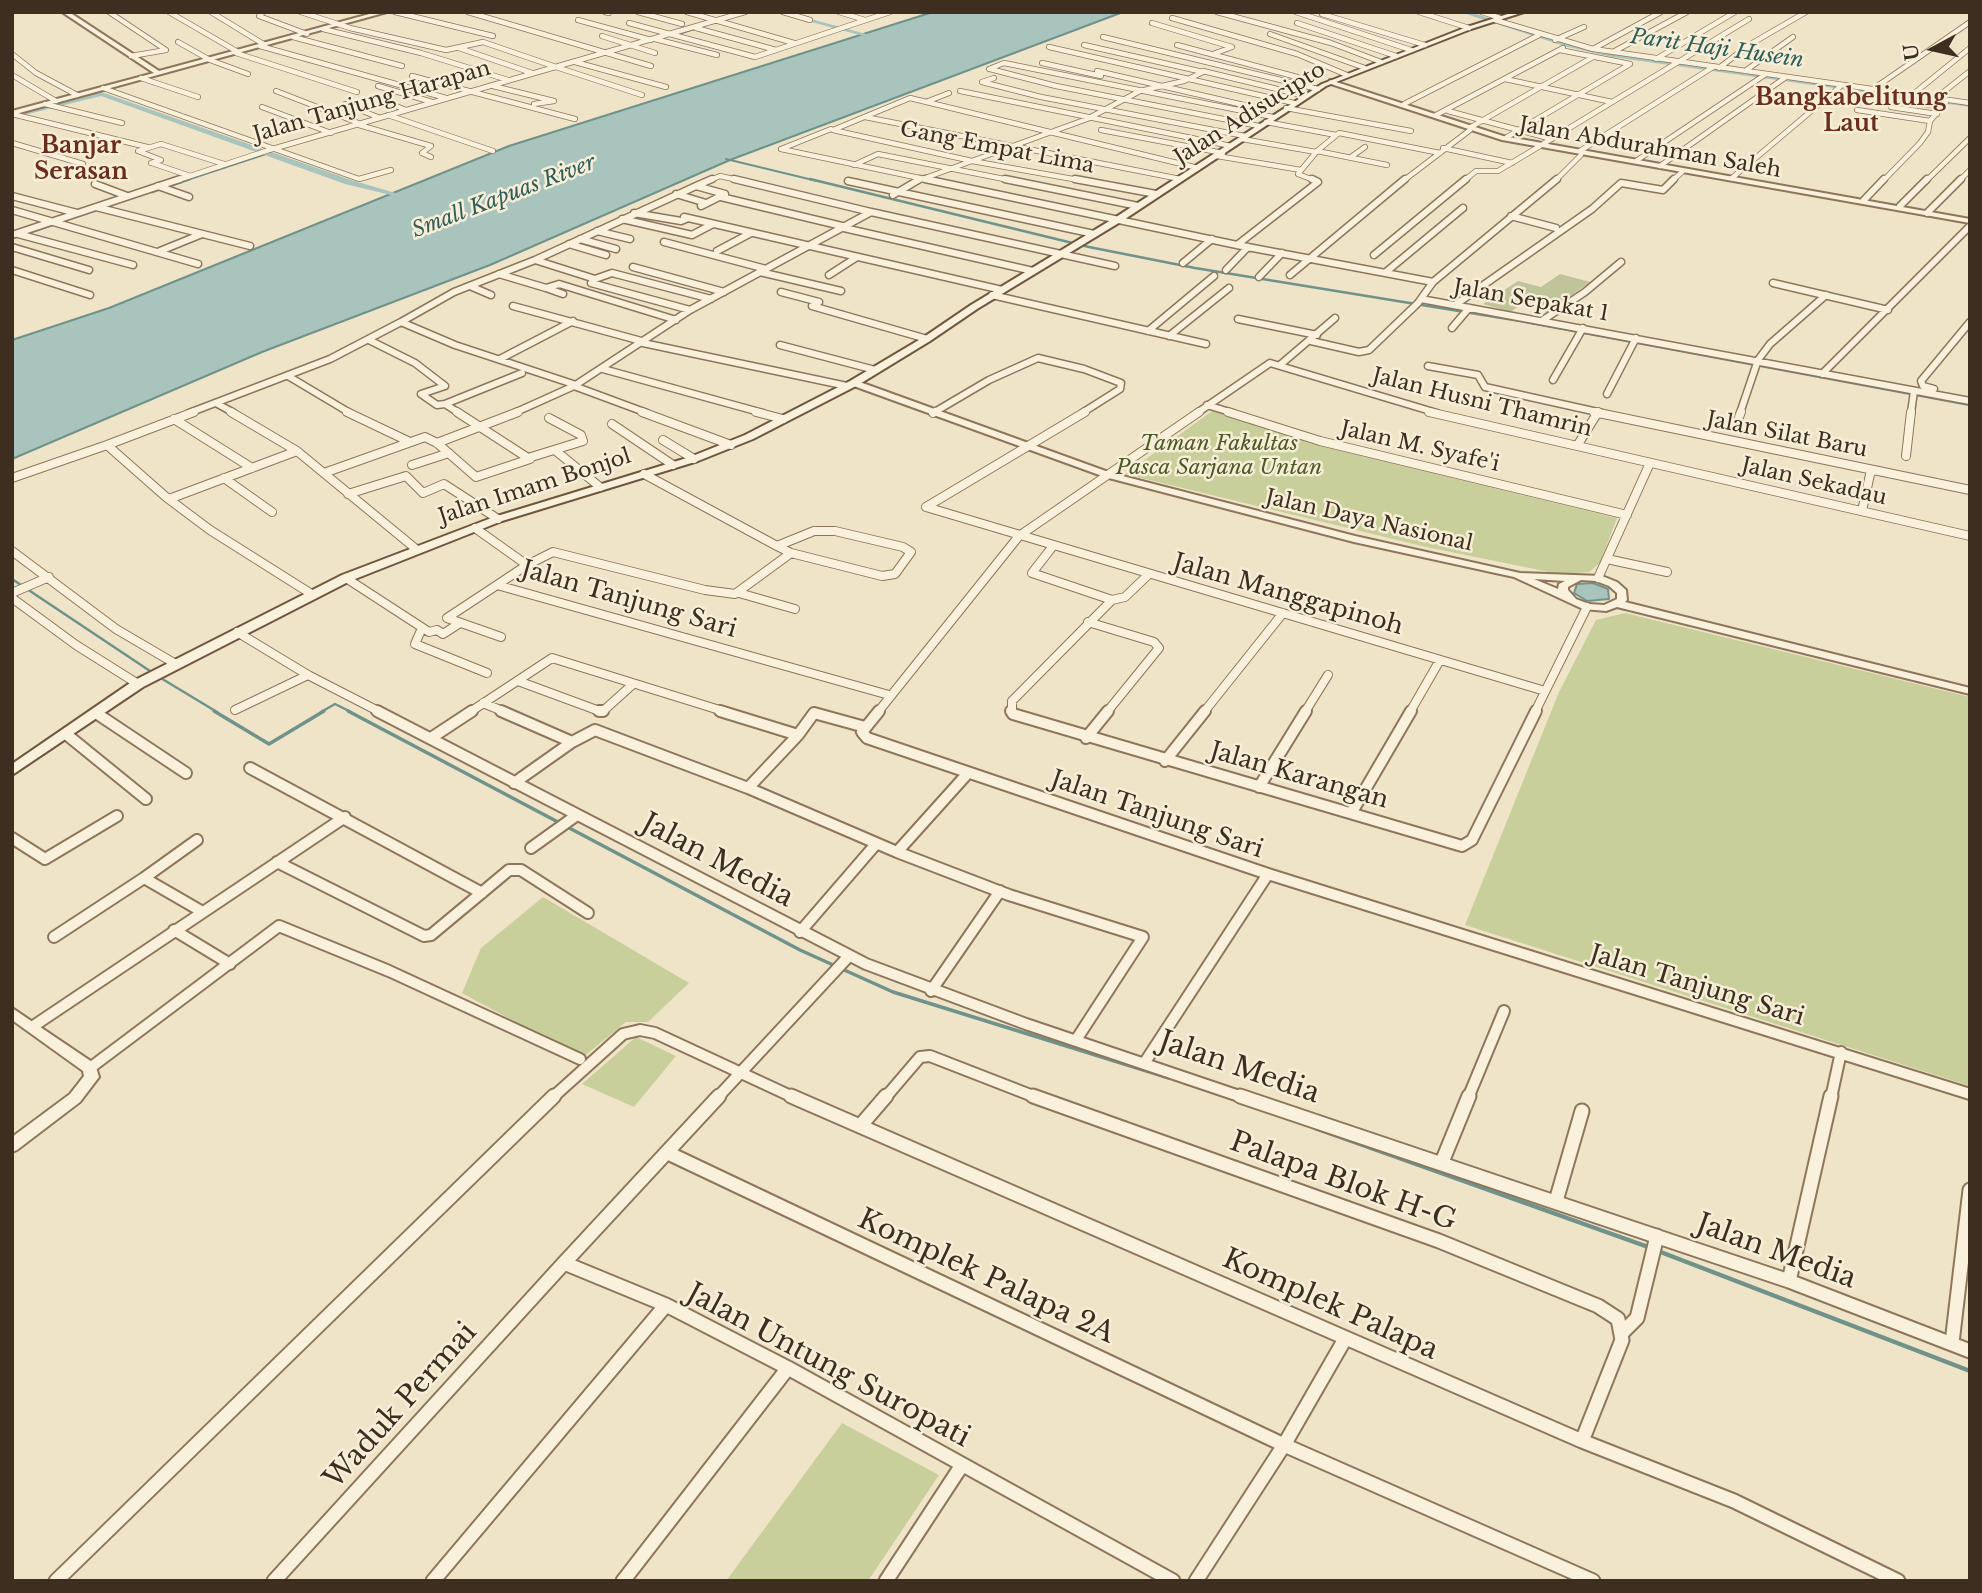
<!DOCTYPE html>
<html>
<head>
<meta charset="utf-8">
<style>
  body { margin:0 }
  #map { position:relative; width:1982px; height:1593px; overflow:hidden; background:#f0e4c8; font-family:"Libre Baskerville",serif }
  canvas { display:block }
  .frame { position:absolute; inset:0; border:14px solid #3d2e20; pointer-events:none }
  .north { position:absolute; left:1898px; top:14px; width:70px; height:70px; -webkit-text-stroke:5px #f7eed8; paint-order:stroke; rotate:262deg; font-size:19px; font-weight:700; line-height:28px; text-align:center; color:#3d2e20 }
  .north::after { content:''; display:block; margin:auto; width:24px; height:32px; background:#3d2e20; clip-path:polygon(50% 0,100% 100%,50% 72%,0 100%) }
</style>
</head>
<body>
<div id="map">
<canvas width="1982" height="1593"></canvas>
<div class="frame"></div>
<div class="north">U</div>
</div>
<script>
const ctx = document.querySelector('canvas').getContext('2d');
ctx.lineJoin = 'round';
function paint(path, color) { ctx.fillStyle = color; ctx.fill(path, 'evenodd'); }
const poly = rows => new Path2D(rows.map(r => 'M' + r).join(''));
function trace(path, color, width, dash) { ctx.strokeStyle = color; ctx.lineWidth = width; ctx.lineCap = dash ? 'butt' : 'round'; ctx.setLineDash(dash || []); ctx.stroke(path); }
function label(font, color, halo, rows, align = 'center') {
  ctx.font = font + ' "Libre Baskerville",serif'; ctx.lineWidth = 5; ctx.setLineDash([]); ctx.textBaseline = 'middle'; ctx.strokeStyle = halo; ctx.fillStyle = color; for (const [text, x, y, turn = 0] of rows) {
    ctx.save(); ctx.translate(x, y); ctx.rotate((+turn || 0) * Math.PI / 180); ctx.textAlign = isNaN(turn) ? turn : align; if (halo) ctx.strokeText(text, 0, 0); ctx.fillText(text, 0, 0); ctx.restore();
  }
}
const green = poly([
  [1212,411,1312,444,1617,518,1600,563,1589,572,1559,574,1426,547,1125,474],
  [1625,613,1970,697,1970,1086,1465,925,1559,692,1596,620],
  [543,897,689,983,648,1022,626,1022,582,1058,462,993,481,948],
  [636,1037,676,1056,634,1107,582,1084],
  [842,1423,939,1475,868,1581,726,1581]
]);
const cemetery = poly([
  [1560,274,1590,282,1547,313,1521,305,1510,312,1483,304,1518,281,1541,287]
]);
const water = poly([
  [933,12,1123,12,730,160,490,265,262,352,12,459,12,340,109,308,509,146,933,12],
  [1593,583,1608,589,1609,599,1587,601,1574,593,1577,584,1593,583]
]);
const streamFar3 = poly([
  [676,35,694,29],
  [726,159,817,181],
  [184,181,269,153]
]);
const streamFar2 = poly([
  [810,179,1089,247,1195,268,1520,321,1970,405],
  [152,192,190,179],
  [63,221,96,210],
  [28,233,52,225],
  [12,238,16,237],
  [12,579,153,673],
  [159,677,217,712],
  [321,712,335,704,351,712]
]);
const streamFar1 = poly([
  [214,711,269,744,324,711],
  [348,711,800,950,893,992,1169,1078]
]);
const stream = poly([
  [1315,1128,1651,1248],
  [1658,1251,1970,1371]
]);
const canal = poly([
  [774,12,785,12,881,38,878,40,774,12],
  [1460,12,1470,12,1568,43,1612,53,1970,103,1970,107,1612,57,1564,46,1460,12],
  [101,92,351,180,399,194,395,196,345,184,101,96,12,118,12,115,101,92]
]);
const minorFar4 = poly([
  [109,12,166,50,131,56],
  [169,12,238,52],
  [211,12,265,45],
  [263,12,259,16,307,34],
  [301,12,350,28,446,50,483,42,556,67],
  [395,12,493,36],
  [468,12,651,66],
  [605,12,609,13],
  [638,12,682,24],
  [687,12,794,43],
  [783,12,810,20],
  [839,12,865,20],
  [1217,12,1331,43,1381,62],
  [1296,12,1411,50],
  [1419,12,1469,28],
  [1482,12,1500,18],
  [1322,14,1425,45],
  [1172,18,1297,54,1347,75],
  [578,20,651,40],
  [1495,20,1593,49,1970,103],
  [629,23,755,57,890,12],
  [1152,23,1232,47,1213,54],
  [1297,23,1396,56],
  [696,28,776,50],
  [323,29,421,53,508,80],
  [1270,34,1365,68],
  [602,36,655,53],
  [293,37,402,66],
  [1103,37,1318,89],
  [655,39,717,55],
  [1555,40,1584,27],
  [178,42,210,60,248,74],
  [1177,45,1297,77],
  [260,46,446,98],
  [1049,47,1294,103],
  [459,48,532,73],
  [1593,49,1661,12],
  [1613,52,1687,12],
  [236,53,357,92],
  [12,54,36,73,77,95],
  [1656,59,1735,12],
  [575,62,666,87],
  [1042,63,1101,76],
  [556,67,642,95],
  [1719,68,1749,45,1806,12],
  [989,69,1004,63,1273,117],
  [990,69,1056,86,1259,126],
  [1097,71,1261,109],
  [1203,71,1306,96],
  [1745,71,1793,37],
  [12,75,56,101],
  [412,76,575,119],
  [141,78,198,97],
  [994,78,982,82,1041,97,1245,136],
  [1505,79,1612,102],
  [378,86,432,102],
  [493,86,554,101,534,104],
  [103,88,359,179,391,170],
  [1873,89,1970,22],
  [276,91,361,124],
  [960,91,1231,146],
  [1912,95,1970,48],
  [1873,97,1943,107],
  [1936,98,1970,71],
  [386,102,406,110],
  [926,102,949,93],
  [45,104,122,123],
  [345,104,380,118],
  [1404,104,1539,35],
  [262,107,331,133],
  [1891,107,1937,114],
  [1286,108,1411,131],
  [1857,110,1930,121],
  [1448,111,1552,139],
  [12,114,147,147],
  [388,115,493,151],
  [1436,115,1563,48],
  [865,117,1180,179],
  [1266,122,1336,135],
  [359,125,431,146,422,153,431,157],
  [1471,127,1593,57],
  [833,130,910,98,1198,168],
  [833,130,972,161,1084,181],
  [1101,130,1223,153],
  [1507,137,1630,64,1560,50],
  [1242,139,1316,152],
  [12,143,83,164],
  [1543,144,1749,19],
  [1443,148,1512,163],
  [781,149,934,181],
  [781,149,831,129],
  [1317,151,1387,165],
  [1580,151,1713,67],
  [1217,156,1301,170],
  [1351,157,1365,147],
  [1636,161,1766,74],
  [151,163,161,160,138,151,161,144,224,164],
  [152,163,190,176],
  [854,165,878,154,1014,181],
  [1660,166,1786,77],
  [1732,178,1842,85],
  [175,181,269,150,745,12],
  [708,181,720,176,742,181],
  [917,181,1087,119,1140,91,1184,81,1203,72,1084,45],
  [1316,181,1298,174,1317,151,1339,133,1440,153],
  [1403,181,1470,130],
  [1464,181,1476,171,1498,171,1540,146],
  [1555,181,1581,155],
  [1672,181,1682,172],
  [1883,181,1920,143,1928,132,1930,121,1946,102],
  [1926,181,1970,138],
  [1959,181,1970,170]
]);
const minorFar3 = poly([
  [925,179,1237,245,1433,282,1418,303,1369,350,1359,352,1311,341],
  [1005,179,1138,206],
  [1075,179,1156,194],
  [848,181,1094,234],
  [95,184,127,196],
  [158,186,189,197],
  [676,194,706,203],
  [893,195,920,179],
  [12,196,77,213],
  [721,197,846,227],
  [1864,200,1884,179],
  [701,206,725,194,696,186,712,179],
  [1900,206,1927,179],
  [96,207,250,246],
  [12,210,198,264],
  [871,212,1115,266],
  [634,213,681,221,688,218],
  [1927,213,1961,179],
  [1511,216,1556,228],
  [684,217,1002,290],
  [622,219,692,235,713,224],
  [844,228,1033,271],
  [597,231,630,239],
  [18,234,133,265],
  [12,235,180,179],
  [580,239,616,249],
  [664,242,766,269],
  [569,244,606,255],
  [1237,245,1318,182,1312,179],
  [12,247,89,270],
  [160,251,202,234],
  [717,251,751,233],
  [1374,255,1466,179],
  [535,260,595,279,612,273,711,299],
  [1183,263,1212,239],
  [633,267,724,292],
  [12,270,90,295],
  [1226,270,1248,247],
  [760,272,841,291],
  [1386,272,1463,208],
  [499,274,546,288,559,284,676,320],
  [829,275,857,257],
  [1290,275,1405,179],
  [1259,277,1282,253],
  [1433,282,1557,179],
  [591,283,690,310],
  [1773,283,1888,310],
  [470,286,491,295],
  [546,288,563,294],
  [781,292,819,302],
  [992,295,1206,344],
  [1421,299,1970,401],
  [819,302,812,306,927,339],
  [1455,305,1592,209,1621,183,1663,190,1674,179],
  [513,306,645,342],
  [1238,319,1317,335],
  [1543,320,1585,292,1621,262],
  [1452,328,1469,308],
  [1148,331,1214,276],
  [1169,336,1229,288],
  [369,340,415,363,445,386,421,394,437,405,445,404],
  [643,343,847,386],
  [780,345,875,370],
  [500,359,573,321],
  [1280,365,1335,318],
  [1428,366,1478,375,1485,387,1602,413],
  [603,369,763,413],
  [1822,374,1970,226],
  [288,376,350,413],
  [1553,380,1583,328],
  [576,385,455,345,401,322,454,292,535,260,696,186],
  [574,386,647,413],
  [1934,389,1923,386,1921,381,1970,322],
  [1607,394,1636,338],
  [216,403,234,413],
  [1207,405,1233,413],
  [189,413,330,359,401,322],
  [459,413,445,404,522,373],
  [514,413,574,386,690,310,871,212,734,179],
  [933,413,989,380,1038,358,1084,369,1121,383,1120,389,1082,413],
  [1197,413,1270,363,1437,413],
  [1740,413,1758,360,1770,344,1826,295],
  [1911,413,1914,391]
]);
const minorFar2 = poly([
  [194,412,107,445,166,497,210,530,313,595],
  [231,412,297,451,416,549],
  [347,412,410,442],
  [457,412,528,458,583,441,581,435,549,418],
  [642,412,731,445],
  [756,412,783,419],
  [1228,412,1320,441,1627,515],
  [1429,412,1970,536],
  [1594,412,1970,490],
  [933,413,935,412],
  [1739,417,1741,412],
  [174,419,252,468],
  [612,424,673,465],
  [663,440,694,459],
  [437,443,518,412],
  [1577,446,1598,412],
  [556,451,600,487],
  [1906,456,1911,412],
  [412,465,449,453],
  [324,473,425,437,437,443,476,477,530,459],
  [644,474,777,546],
  [12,478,107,445],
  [224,478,272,512],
  [348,494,406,476,423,493,444,484,498,519],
  [169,499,297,451],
  [926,507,1545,691],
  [926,507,1085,412],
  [1862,511,1871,470],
  [475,528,527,565,497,585,889,695],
  [814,531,835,531,903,547,911,552,895,574,882,576,791,553,777,546,814,531],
  [12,551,116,629,174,663],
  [1607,559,1667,572],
  [527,565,553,552,705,590,735,594,791,553],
  [346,578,429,632,437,630,443,634,460,623],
  [1598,578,1650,463],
  [497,585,447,618,501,637],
  [12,593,49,577],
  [739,593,795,609],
  [12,598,76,645,138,684],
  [1112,600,1125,597,1149,574],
  [1088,622,1154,642,1159,648,1107,712],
  [422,628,415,644,487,673],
  [237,632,308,675,380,712],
  [518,681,602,712,632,685],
  [483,703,505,712],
  [235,710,308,675],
  [470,712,552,658,726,712],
  [878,712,1019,536,1199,412],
  [1012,712,1012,701,1112,600,1032,573,1053,546],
  [1204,712,1283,613],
  [1305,712,1328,675],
  [1410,712,1440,660],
  [1535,712,1587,607]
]);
const minorFar1 = poly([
  [377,711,866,964,1026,1024,1245,1098],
  [501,711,572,742],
  [599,711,603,711],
  [720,711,798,735],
  [879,711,862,732,867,738,1268,874,1970,1094],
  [1011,711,1013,714,1462,846,1472,840,1536,711],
  [96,713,186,773],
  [66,734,146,799],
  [431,738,472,711],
  [1086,738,1108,711],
  [1165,761,1205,711],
  [250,768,482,893],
  [514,783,572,742,595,730,748,788,897,852,1009,895,1143,937,1076,1040],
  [1259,787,1306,711],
  [748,788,798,735,814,713,865,727],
  [1352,812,1411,711],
  [12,838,45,859,117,816],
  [197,840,144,878,201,911],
  [531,848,577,815],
  [897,852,968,773],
  [277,862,424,936,431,935,509,870,521,870,588,913],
  [174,930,230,964],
  [800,932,876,844],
  [54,937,144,878],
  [931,991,1000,891],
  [32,1027,345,817],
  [1145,1062,1268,874],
  [90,1068,279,926,389,971,580,1059],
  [552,1098,623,1034,640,1030,655,1033,795,1098],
  [717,1098,849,956],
  [885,1098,920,1057,930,1056,1038,1098],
  [1468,1098,1504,1011],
  [1831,1098,1841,1052]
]);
const minor = poly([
  [719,1096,564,1263,666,1305,788,1368,1173,1581],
  [791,1096,1582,1441,1734,1501,1898,1581],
  [1033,1096,1439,1241,1598,1306,1618,1319,1622,1340,1582,1441],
  [1240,1096,1789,1281,1970,1351],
  [861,1125,886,1096],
  [668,1153,1284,1445,1593,1581],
  [1442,1162,1469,1096],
  [1556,1201,1582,1111],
  [1789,1281,1831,1096],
  [1623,1332,1637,1318,1657,1236],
  [1952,1343,1970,1190],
  [56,1581,554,1096],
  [274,1581,564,1263],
  [433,1581,666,1305],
  [623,1581,788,1368],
  [886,1581,962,1465],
  [1196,1581,1284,1445,1345,1339]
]);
const tertiary = poly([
  [62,12,69,12,159,71,377,12,387,12,12,115,12,111,154,73,62,12],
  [1330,80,1503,136,1970,219,1970,223,1502,140,1328,83,1330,80],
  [851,381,857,381,1111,473,1355,536,1520,573,1602,576,1617,582,1626,590,1627,600,1625,602,1970,688,1970,694,1617,607,1606,611,1583,609,1514,577,1354,542,1105,477,851,385,851,381],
  [1534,579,1565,581,1559,584,1558,589,1534,579],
  [1581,580,1596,581,1609,586,1617,593,1617,599,1604,605,1589,604,1576,599,1568,590,1568,587,1581,580],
  [12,1008,95,1064,99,1077,80,1102,17,1150,12,1152,12,1137,70,1094,84,1076,83,1071,12,1020,12,1008]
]);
const secondary = poly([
  [1514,12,1524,12,1471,29,1326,86,1122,221,977,309,930,341,858,385,753,439,698,461,502,521,350,581,143,687,12,775,12,764,133,681,342,575,494,517,690,457,745,435,850,381,924,337,971,305,1116,217,1322,84,1467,27,1514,12]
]);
const farWaternames = [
  ["Parit Haji Husein",1717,49,8],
  ["Small Kapuas River",504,197,-21]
];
const farStreetnames = [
  ["Jalan Tanjung Harapan",372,102,-16],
  ["Jalan Adisucipto",1250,114,-32],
  ["Gang Empat Lima",997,148,11],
  ["Jalan Abdurahman Saleh",1650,148,10],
  ["Jalan Sepakat 1",1531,301,10],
  ["Jalan Husni Thamrin",1482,403,14],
  ["Jalan Silat Baru",1787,435,11],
  ["Jalan M. Syafe'i",1420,447,13],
  ["Jalan Sekadau",1814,482,13],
  ["Jalan Imam Bonjol",535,487,-18],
  ["Jalan Daya Nasional",1369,521,13]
];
const farParknames = [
  ["Taman Fakultas",1219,444],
  ["Pasca Sarjana Untan",1219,468]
];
const farQuarternames = [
  ["Bangkabelitung",1851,99],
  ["Laut",1851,125],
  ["Banjar",81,147],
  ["Serasan",81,173]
];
const streetNames = [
  ["Jalan Manggapinoh",1288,595,16],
  ["Jalan Tanjung Sari",629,600,16],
  ["Jalan Karangan",1299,776,16],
  ["Jalan Tanjung Sari",1157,815,19],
  ["Jalan Tanjung Sari",1697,986,17]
];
const nearStreetnames = [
  ["Jalan Media",717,861,28],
  ["Jalan Media",1239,1068,19],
  ["Palapa Blok H-G",1343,1182,20],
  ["Jalan Media",1776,1252,20],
  ["Komplek Palapa 2A",986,1277,25],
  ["Komplek Palapa",1330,1305,24],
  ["Jalan Untung Suropati",828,1366,28],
  ["Waduk Permai",401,1406,-48]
];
paint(green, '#c9cf9b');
paint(cemetery, '#bfc49a');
paint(water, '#a9c4bc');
trace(water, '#6f938a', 2);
trace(streamFar3, '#6f938a', 2);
trace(streamFar2, '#6f938a', 2.5);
trace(streamFar1, '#6f938a', 3.5);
trace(stream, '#6f938a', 4.5);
paint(canal, '#a9c4bc');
trace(minorFar4, '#8d765c', 6);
trace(minorFar3, '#8d765c', 9);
trace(minorFar2, '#8d765c', 10);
trace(minorFar1, '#8d765c', 14);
trace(minor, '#8d765c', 17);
trace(tertiary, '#8d765c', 4);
trace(secondary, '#6f573f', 4);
trace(minorFar4, '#faf1dc', 4.5);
trace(minorFar3, '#faf1dc', 6);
trace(minorFar2, '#faf1dc', 8);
trace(minorFar1, '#faf1dc', 10);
trace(minor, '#faf1dc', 13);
paint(tertiary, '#faf1dc');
paint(secondary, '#faf1dc');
label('italic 21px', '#2f5d5a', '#f7eed8', farWaternames);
label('21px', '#3d2e20', '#f7eed8', farStreetnames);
label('italic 21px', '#4d5a26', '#f7eed8', farParknames);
label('bold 23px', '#6b2e1e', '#f7eed8', farQuarternames);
label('24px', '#3d2e20', '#f7eed8', streetNames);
label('28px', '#3d2e20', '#f7eed8', nearStreetnames);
</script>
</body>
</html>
